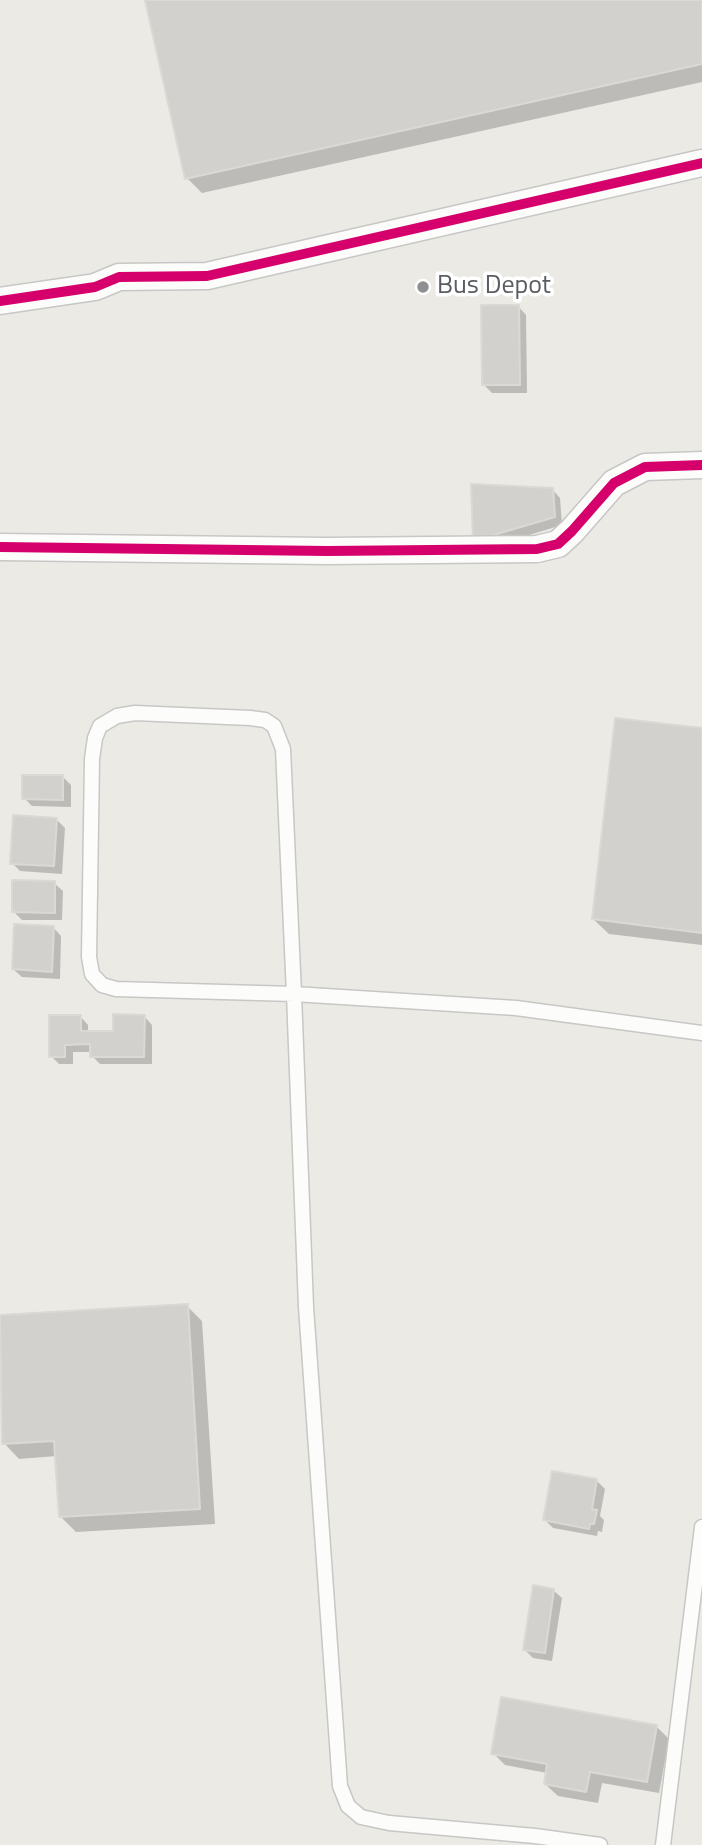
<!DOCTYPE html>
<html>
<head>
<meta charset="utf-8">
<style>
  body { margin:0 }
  canvas { display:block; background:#ebeae5 }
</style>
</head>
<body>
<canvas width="702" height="1845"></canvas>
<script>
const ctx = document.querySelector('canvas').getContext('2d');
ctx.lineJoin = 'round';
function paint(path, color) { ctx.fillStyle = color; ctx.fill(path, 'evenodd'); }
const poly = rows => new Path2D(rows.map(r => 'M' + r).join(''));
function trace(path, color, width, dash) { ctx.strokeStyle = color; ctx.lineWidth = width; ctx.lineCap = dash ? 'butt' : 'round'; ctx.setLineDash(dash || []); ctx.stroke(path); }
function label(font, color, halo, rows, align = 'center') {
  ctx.font = font + ' "Titillium Web",sans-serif'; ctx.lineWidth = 7; ctx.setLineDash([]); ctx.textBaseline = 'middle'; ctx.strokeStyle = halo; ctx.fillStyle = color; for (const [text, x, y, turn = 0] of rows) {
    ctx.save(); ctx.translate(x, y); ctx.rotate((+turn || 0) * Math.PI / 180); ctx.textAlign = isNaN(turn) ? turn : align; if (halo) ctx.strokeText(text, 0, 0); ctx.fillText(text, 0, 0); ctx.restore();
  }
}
const shadow = poly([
  [147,0,702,0,702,82,202,193,187,178],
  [518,306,526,315,527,393,492,393,484,385],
  [552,489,560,498,562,525,483,549,475,541],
  [702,730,702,945,609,934,593,919],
  [63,777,71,785,71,807,32,806,24,798],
  [57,820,65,828,62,874,20,871,12,863],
  [54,883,63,891,62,920,22,920,13,911],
  [53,927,61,936,60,979,22,977,13,969],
  [80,1016,88,1025,88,1032,115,1032,144,1016,152,1025,152,1064,100,1064,92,1056,91,1052,73,1052,73,1064,59,1064,51,1056],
  [187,1306,202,1321,215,1524,76,1532,61,1517,57,1456,19,1459,4,1443,0,1378,0,1317],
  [597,1481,605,1489,600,1516,604,1520,602,1532,598,1531,597,1536,553,1528,545,1520],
  [553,1590,562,1598,552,1661,533,1658,525,1650],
  [657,1727,669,1739,659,1793,602,1783,598,1803,558,1796,545,1784,547,1773,505,1765,493,1753]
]);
const building = poly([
  [145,0,702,0,702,64,185,179,145,0],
  [481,305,519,305,520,385,482,385,481,305],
  [471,484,553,488,555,517,473,541,471,484],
  [615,718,702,728,702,933,592,919,615,718],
  [22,775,63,775,63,800,22,799,22,775],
  [13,815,57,818,54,866,10,864,13,815],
  [12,880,55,881,55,913,12,912,12,880],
  [14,924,54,926,52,972,12,969,14,924],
  [113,1014,145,1015,144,1057,90,1057,90,1044,65,1045,65,1057,49,1057,49,1015,81,1015,81,1031,113,1031,113,1014],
  [188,1304,200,1509,59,1517,54,1441,2,1444,0,1315,188,1304],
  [552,1471,597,1479,592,1509,597,1510,594,1524,590,1524,589,1529,543,1520,552,1471],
  [533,1585,554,1589,545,1653,523,1650,533,1585],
  [501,1697,657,1725,647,1782,590,1772,586,1792,544,1784,547,1764,491,1754,501,1697]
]);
const service = poly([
  [600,1845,535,1836,389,1823,361,1817,348,1806,340,1786,306,1307,294,994,283,749,274,726,265,720,250,718,135,713,117,716,100,726,95,738,92,759,89,957,92,974,102,985,116,989,294,994,516,1008,702,1033],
  [663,1845,702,1527]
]);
const minor = poly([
  [0,301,95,287,119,277,207,276,702,163],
  [0,547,327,551,537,549,558,544,572,531,614,483,645,467,702,465]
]);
const cycleway = poly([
  [0,301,95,287,119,277,207,276,702,163],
  [0,547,327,551,537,549,558,544,572,531,614,483,645,467,702,465]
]);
const markers = [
  [423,287,7,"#8d8f90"]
];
const poiNames = [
  ["Bus Depot",437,287]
];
paint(shadow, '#0003');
paint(building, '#d2d1ce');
trace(building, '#dad9d4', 2);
trace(service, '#c7c7c5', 17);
trace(minor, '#c7c7c5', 29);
trace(service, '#fcfcfb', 14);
trace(minor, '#fcfcfb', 26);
trace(cycleway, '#d6006c', 10);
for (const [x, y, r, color] of markers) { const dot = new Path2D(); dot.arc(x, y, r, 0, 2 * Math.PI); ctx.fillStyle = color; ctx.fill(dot); trace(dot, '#fff', 2.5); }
label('26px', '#5a5e63', '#fff', poiNames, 'left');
</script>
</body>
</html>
